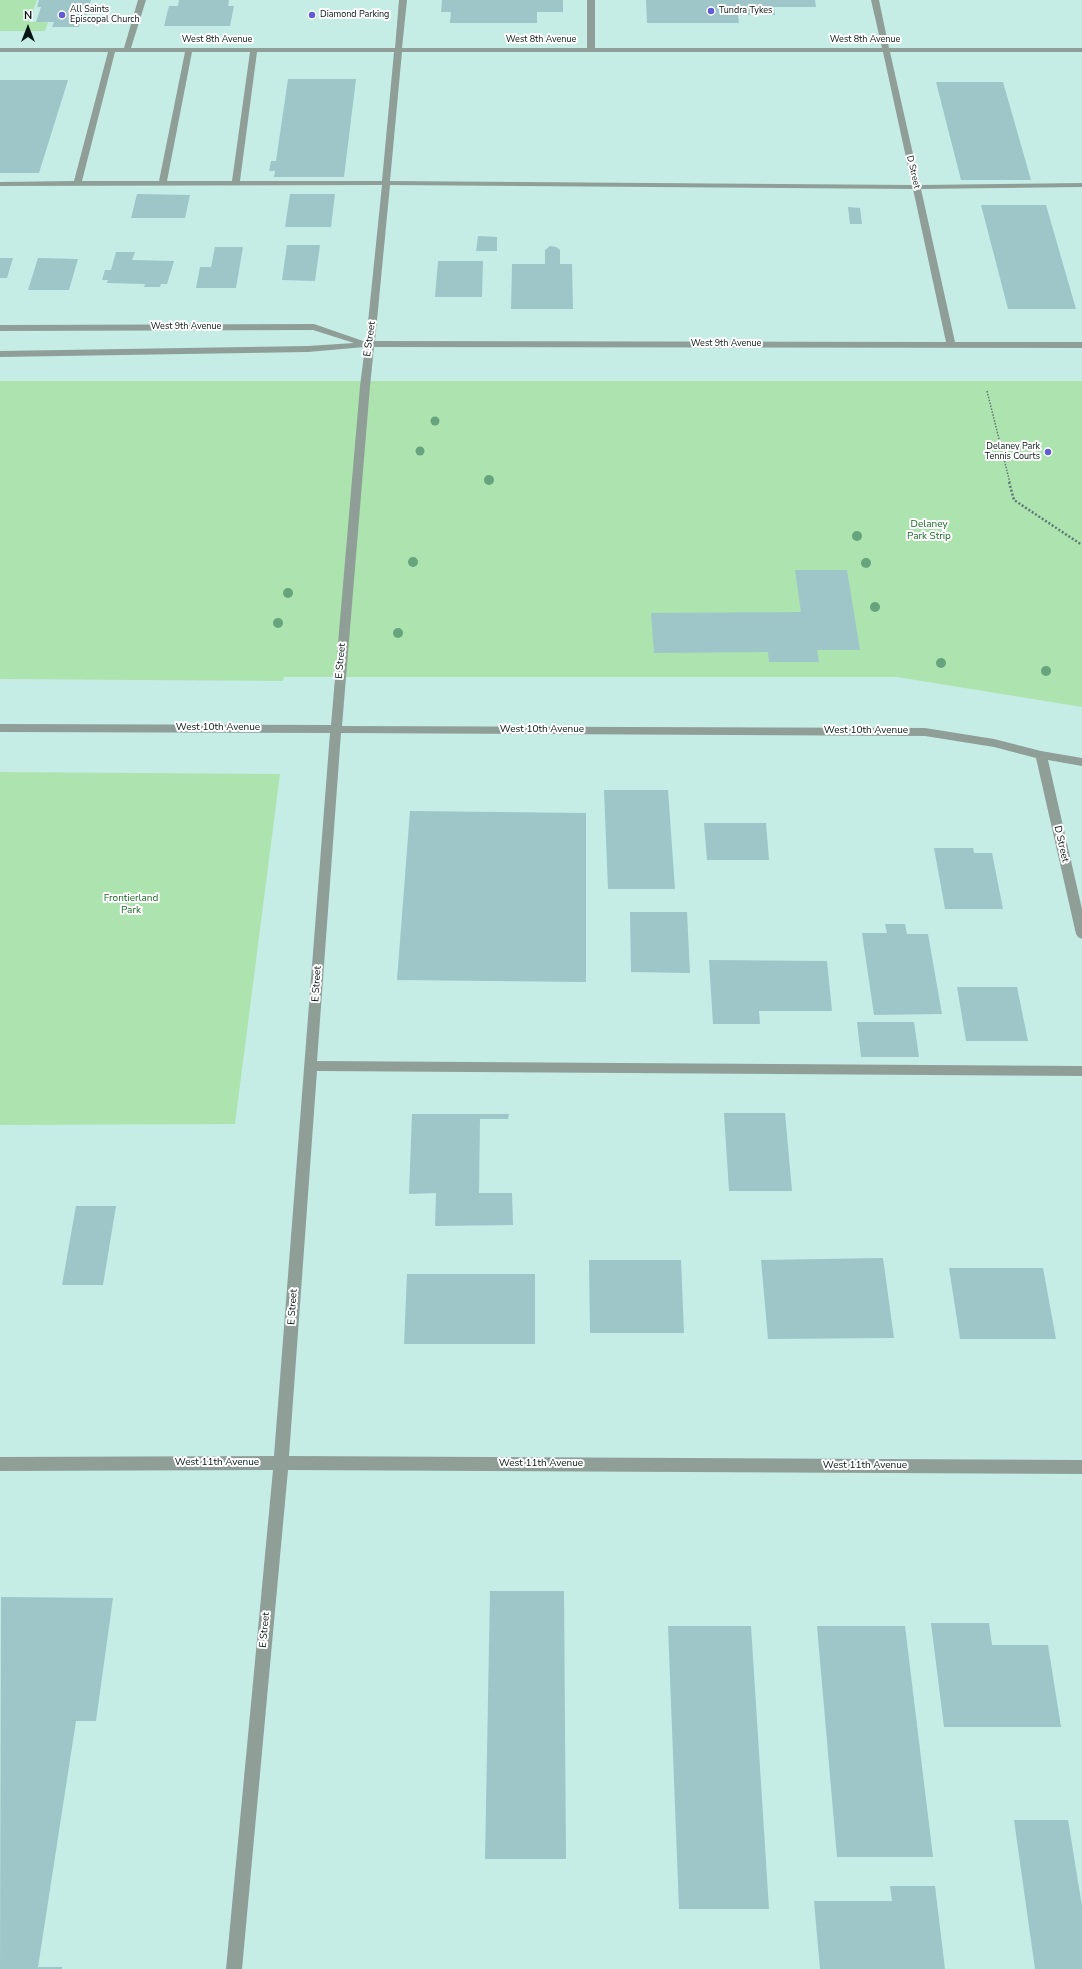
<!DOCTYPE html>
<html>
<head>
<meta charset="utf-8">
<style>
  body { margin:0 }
  #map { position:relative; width:1082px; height:1969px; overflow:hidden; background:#c5ede6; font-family:"Nunito Sans",sans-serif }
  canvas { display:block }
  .north { position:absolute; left:8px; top:8px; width:40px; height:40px; -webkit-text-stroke:3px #fff; paint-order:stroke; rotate:0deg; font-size:11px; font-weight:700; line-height:16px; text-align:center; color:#071614 }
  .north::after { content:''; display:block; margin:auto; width:14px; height:18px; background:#071614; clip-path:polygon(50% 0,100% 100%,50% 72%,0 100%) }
</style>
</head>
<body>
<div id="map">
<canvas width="1082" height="1969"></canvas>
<div class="north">N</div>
</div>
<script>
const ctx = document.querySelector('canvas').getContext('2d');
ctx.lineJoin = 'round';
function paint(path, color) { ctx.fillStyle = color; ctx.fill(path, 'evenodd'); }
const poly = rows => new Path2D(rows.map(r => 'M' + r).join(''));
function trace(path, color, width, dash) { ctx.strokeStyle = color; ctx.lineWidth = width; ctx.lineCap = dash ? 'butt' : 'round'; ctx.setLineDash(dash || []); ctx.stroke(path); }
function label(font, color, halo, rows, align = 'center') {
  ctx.font = font + ' "Nunito Sans",sans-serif'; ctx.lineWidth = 4; ctx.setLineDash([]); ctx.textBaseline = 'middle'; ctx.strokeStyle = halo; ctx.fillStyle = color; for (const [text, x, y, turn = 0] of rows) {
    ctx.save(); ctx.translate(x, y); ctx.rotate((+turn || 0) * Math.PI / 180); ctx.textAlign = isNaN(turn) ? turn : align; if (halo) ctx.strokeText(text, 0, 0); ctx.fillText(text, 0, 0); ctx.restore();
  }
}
const green = poly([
  [0,0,37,0,29,22,48,22,45,31,0,31],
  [0,381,1082,381,1082,707,897,677,284,677,283,681,0,679],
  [0,772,280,774,235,1124,0,1125]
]);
const building = poly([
  [39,0,91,0,89,6,84,6,82,11,88,11,85,19,81,19,79,27,52,27,54,22,36,22,41,7,37,7],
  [179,0,229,0,228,6,234,6,230,26,164,26,169,6,178,6],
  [442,0,563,0,563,12,537,12,537,23,450,23,451,12,441,12],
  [646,0,815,0,816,7,774,7,775,15,738,15,739,23,647,23],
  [288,79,356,79,344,177,274,177,275,171,269,171,271,161,276,161],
  [0,80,68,80,39,173,0,173],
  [936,82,1003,82,1031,180,961,180],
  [137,194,190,195,185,218,131,218],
  [290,194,335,194,331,227,285,227],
  [981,205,1046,205,1076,309,1008,309],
  [848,207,860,208,862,224,850,224],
  [478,236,497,237,497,251,476,251],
  [287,245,320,245,315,281,282,280],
  [550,246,556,247,560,250,560,264,572,264,573,309,511,309,512,264,545,264,545,250],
  [215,247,243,247,236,288,196,288,200,267,211,267],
  [116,252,135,252,132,260,174,261,167,284,161,284,160,287,144,287,145,284,107,283,108,280,102,280,105,270,111,270],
  [0,258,13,258,7,278,0,278],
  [38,258,78,259,69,290,28,290],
  [438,261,483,261,482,297,435,297],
  [795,570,847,570,860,650,817,650,819,662,769,662,768,652,654,653,651,613,801,612],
  [604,790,668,790,675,889,608,889],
  [410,811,586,813,586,982,397,980],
  [704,823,766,823,769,860,707,860],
  [934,848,973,848,974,853,992,853,1003,909,945,909],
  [630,912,687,912,690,973,631,972],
  [885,924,905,924,907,934,928,934,942,1014,874,1015,862,933,887,933],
  [709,960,827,961,832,1011,759,1011,760,1024,713,1024],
  [957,987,1017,987,1028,1041,966,1041],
  [857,1022,914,1022,919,1057,861,1057],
  [724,1113,785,1113,792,1191,729,1191],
  [412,1114,509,1114,508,1119,480,1119,479,1193,512,1193,513,1225,435,1226,436,1193,409,1194],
  [76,1206,116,1206,103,1285,62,1285],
  [883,1258,894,1338,768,1339,761,1260],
  [589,1260,681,1260,684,1333,590,1333],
  [949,1268,1043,1268,1056,1339,960,1339],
  [407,1274,535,1274,535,1344,404,1344],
  [490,1591,564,1591,566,1859,485,1859],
  [1,1597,113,1598,96,1721,76,1721,38,1967,62,1967,62,1969,0,1969],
  [931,1623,989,1623,992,1645,1048,1645,1061,1727,944,1727],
  [668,1626,751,1626,769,1909,679,1909],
  [817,1626,905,1626,933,1857,837,1857],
  [1014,1820,1068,1820,1082,1906,1082,1969,1035,1969],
  [890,1886,935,1886,945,1969,820,1969,814,1901,892,1901]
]);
const pathFar1 = poly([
  [987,391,1010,483]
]);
const path = poly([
  [1009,482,1014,500,1082,545]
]);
const minor = poly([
  [138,0,146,0,131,48,395,48,399,0,407,0,402,48,587,48,587,0,595,0,595,48,882,48,871,0,879,0,889,48,1082,48,1082,52,890,52,920,185,1082,183,1082,187,921,189,955,342,1082,342,1082,348,374,347,370,386,342,726,925,728,994,739,1041,751,1082,758,1082,766,1048,760,1082,909,1082,939,1078,937,1076,934,1036,758,994,747,925,736,341,733,317,1061,1082,1066,1082,1076,317,1071,289,1456,1082,1460,1082,1474,288,1470,242,1969,226,1969,273,1470,0,1471,0,1457,274,1456,330,733,0,732,0,724,331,725,360,386,365,347,308,352,0,357,0,351,308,346,354,343,313,330,0,331,0,325,314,324,366,342,382,185,0,186,0,182,74,181,108,52,0,52,0,48,124,48,138,0],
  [115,52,185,52,159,181,82,181,115,52],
  [192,52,250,52,232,181,167,181,192,52],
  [257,52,394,52,382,181,240,181,257,52],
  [402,52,883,52,912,185,390,181,402,52],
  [390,185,913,189,946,342,375,341,390,185]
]);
const trees = [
  [435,421,4.5],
  [420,451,4.5],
  [489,480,5],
  [857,536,5],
  [413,562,5],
  [866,563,5],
  [288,593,5],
  [875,607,5],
  [278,623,5],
  [398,633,5],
  [941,663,5],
  [1046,671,5]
];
const markers = [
  [711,11,4,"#605cd5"],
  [62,15,4,"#605cd5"],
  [312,15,4,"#605cd5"],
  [1048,452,4,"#605cd5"]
];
const farPoinames = [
  ["All Saints",70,10],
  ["Episcopal Church",70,20],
  ["Tundra Tykes",719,11],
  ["Diamond Parking",320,15],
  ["Delaney Park",1040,447,"right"],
  ["Tennis Courts",1040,457,"right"]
];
const farStreetnames = [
  ["West 8th Avenue",217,40],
  ["West 8th Avenue",541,40],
  ["West 8th Avenue",865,40],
  ["D Street",913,172,77],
  ["West 9th Avenue",186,327],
  ["West 9th Avenue",726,344]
];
const streetNames = [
  ["E Street",370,339,-82],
  ["E Street",341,661,-85],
  ["West 10th Avenue",218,728],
  ["West 10th Avenue",542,730],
  ["West 10th Avenue",866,731],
  ["D Street",1061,844,77],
  ["E Street",317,984,-86],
  ["E Street",293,1307,-86],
  ["West 11th Avenue",217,1463],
  ["West 11th Avenue",541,1464],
  ["West 11th Avenue",865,1466],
  ["E Street",265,1630,-85]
];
const parkNames = [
  ["Delaney",929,525],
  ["Park Strip",929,537],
  ["Frontierland",131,899],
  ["Park",131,911]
];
paint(green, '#ade3af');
paint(building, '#9ec5c8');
trace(pathFar1, '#5e7874', 1.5, [1.5, 1.5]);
trace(path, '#5e7874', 2.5, [2, 2]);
paint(minor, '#909e98');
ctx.fillStyle = '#67a37d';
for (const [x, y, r] of trees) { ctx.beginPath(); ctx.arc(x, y, r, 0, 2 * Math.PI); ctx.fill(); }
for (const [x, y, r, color] of markers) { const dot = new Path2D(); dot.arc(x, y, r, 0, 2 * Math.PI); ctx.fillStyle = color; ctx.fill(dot); trace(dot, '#fff', 1.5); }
label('9px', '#071614', '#fff', farPoinames, 'left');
label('9px', '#071614', '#fff', farStreetnames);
label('10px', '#071614', '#fff', streetNames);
label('10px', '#1a6727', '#fff', parkNames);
</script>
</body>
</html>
